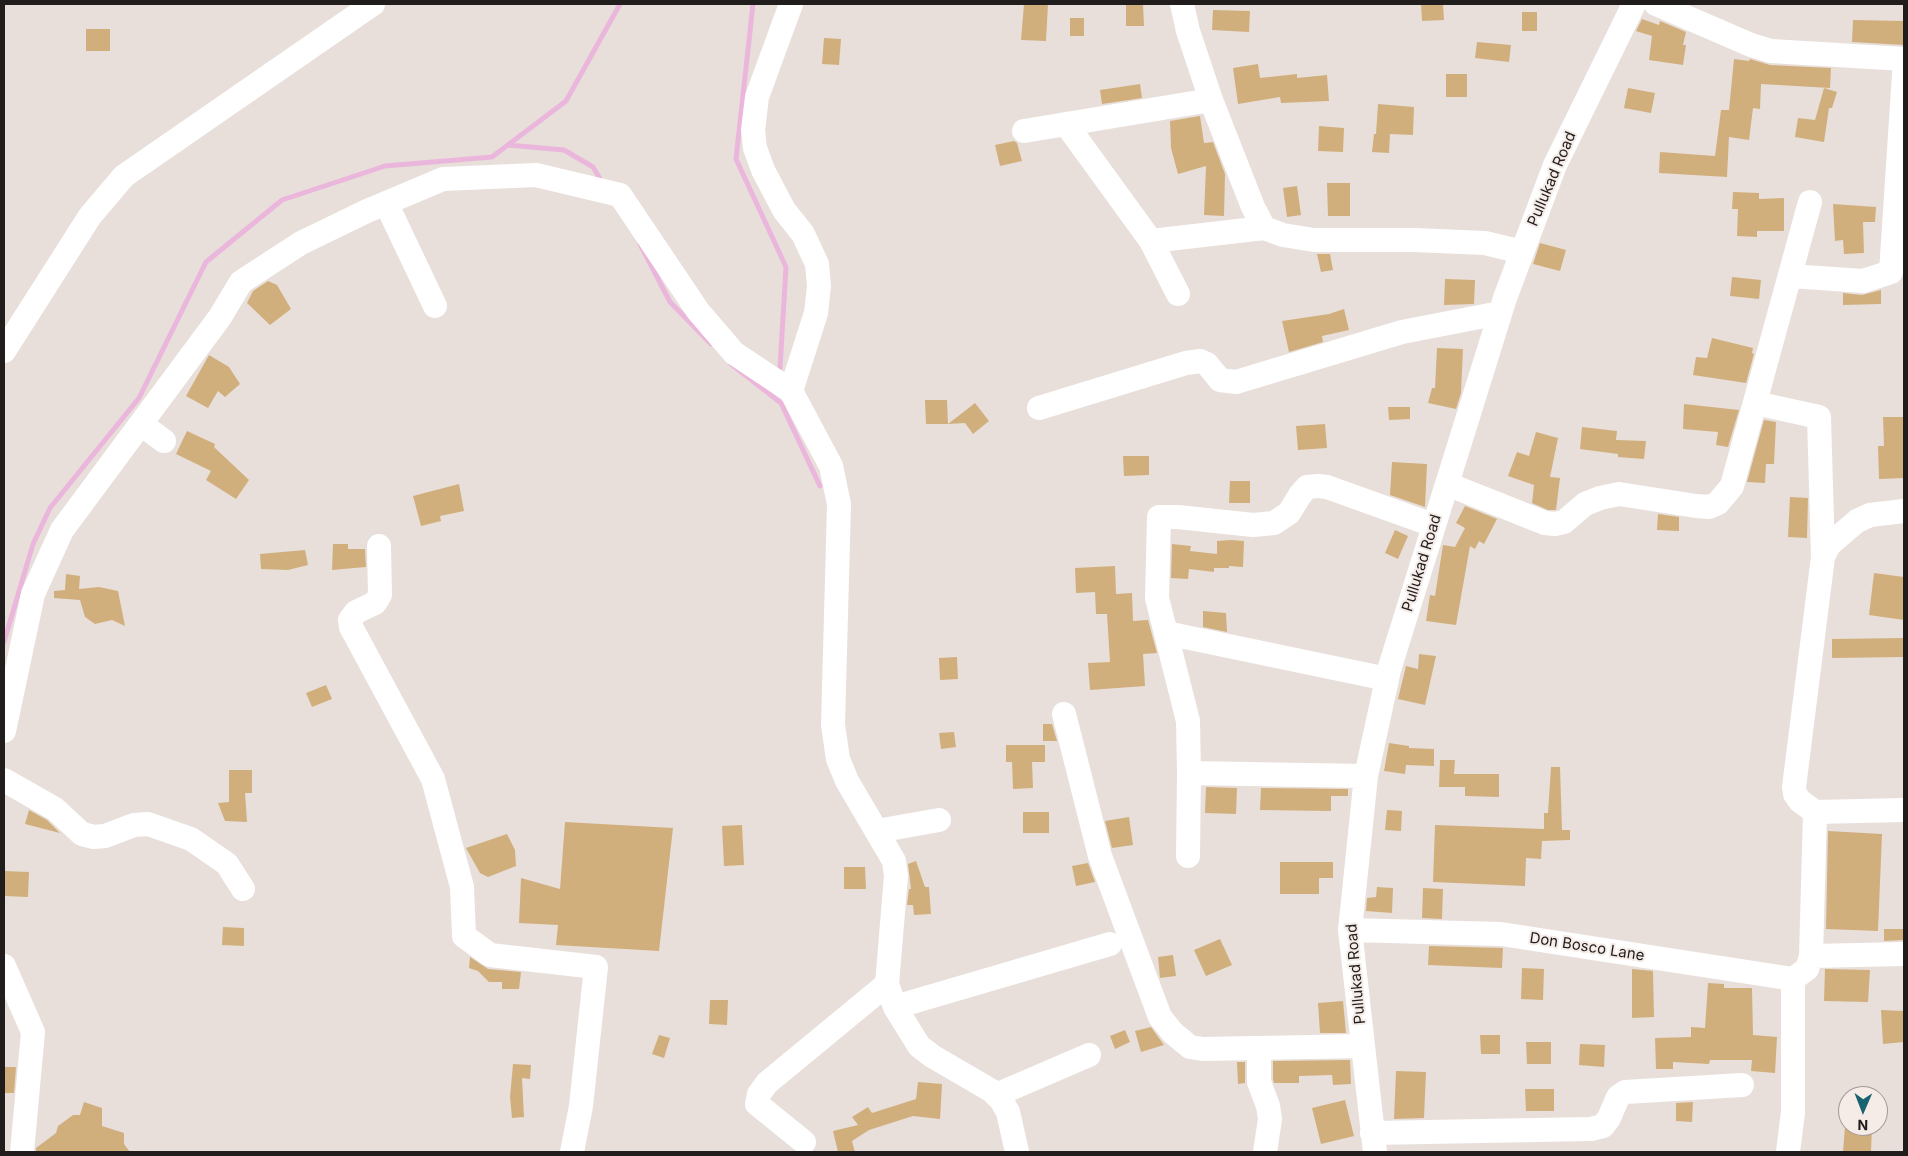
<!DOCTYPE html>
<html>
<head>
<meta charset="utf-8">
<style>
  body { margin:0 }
  #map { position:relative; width:1908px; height:1156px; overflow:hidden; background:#e8dfdb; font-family:Inter,sans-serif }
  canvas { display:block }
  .frame { position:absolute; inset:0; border:5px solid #211d1c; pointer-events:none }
  .north { position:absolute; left:1838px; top:1086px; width:50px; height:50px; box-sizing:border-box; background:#f5ece8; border:1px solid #a09996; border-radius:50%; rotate:181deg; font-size:14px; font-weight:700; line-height:20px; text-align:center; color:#211d1c }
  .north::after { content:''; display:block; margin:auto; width:18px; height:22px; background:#196270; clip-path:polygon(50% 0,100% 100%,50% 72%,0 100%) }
</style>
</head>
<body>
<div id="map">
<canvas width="1908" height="1156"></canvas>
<div class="frame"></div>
<div class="north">N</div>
</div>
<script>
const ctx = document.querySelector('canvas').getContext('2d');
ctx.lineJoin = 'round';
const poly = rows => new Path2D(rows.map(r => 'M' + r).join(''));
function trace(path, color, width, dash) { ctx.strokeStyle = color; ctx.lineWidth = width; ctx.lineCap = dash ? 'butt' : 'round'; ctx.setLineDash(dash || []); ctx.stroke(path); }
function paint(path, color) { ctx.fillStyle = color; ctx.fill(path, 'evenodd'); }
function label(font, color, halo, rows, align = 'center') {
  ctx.font = font + ' Inter,sans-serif'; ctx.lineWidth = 4; ctx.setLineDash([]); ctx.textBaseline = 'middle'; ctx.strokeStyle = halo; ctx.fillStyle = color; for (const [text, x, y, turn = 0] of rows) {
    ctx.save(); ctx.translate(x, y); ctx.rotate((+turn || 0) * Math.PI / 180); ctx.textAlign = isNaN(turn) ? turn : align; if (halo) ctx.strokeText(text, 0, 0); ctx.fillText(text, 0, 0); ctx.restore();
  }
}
const stream = poly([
  [753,4,736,159,786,267,780,368],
  [508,145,564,150,593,167,603,184],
  [640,244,670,302,711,344],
  [731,364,781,403,820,486],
  [4,642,33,544,50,508,139,398,206,262,282,200,385,166,492,157,566,101,620,4]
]);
const building = poly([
  [1024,4,1048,4,1046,41,1021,40],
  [1126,4,1143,4,1144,26,1126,26],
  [1421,4,1443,4,1444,20,1422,21],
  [1213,10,1250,11,1249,32,1212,30],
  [1522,12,1537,12,1537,31,1522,31],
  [1070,18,1084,18,1084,36,1070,36],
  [1642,19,1659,25,1660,21,1686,32,1683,45,1686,45,1683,65,1649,60,1652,36,1636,31],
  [1853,20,1904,21,1904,45,1852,42],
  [86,29,110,29,110,51,86,51],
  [824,38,841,39,839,65,822,64],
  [1477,42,1511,45,1509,62,1475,58],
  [1734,59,1749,61,1750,59,1770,65,1831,68,1830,88,1761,84,1760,109,1753,108,1749,140,1729,137,1727,177,1659,173,1660,152,1715,156,1721,110,1729,110],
  [1258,64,1260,78,1297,74,1297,78,1327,75,1329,101,1281,103,1280,97,1238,104,1233,68],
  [1446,74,1467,74,1467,97,1446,97],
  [1140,84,1142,98,1102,104,1100,90],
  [1628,88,1655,93,1651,113,1624,108],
  [1824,88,1837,92,1832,108,1829,108,1824,142,1795,137,1798,118,1815,120],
  [1378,104,1414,107,1413,135,1390,134,1389,153,1372,152,1374,134,1376,134],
  [1200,116,1204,143,1213,142,1225,174,1224,216,1204,215,1206,166,1178,174,1171,148,1170,121],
  [1319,126,1344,128,1343,152,1318,151],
  [1014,141,1017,143,1022,161,1000,166,995,145],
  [1327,183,1350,183,1350,216,1328,216],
  [1297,186,1301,215,1287,217,1283,188],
  [1733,192,1759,193,1759,199,1784,198,1784,231,1757,231,1757,237,1737,236,1738,209,1732,209],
  [1833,204,1876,207,1875,222,1863,222,1864,253,1844,254,1843,240,1835,241],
  [1540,243,1566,250,1560,271,1533,264],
  [1317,254,1330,254,1333,270,1321,272],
  [1732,277,1761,280,1759,299,1730,296],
  [1445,279,1475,280,1474,304,1444,305],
  [268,281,277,285,291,309,270,325,247,303,253,291],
  [1881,290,1881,304,1843,305,1843,293,1862,295],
  [1344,309,1349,330,1322,336,1323,342,1289,352,1282,321,1329,314],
  [1712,338,1753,348,1752,353,1754,354,1746,383,1693,375,1696,357,1707,358],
  [1437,348,1463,349,1461,393,1456,409,1428,403,1432,388,1435,388],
  [209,355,229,367,240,384,225,397,218,391,208,408,186,396],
  [925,400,947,400,948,424,926,424],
  [975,403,989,421,973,434,965,423,948,424],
  [1684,404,1739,410,1728,447,1716,445,1718,432,1683,429],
  [1388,407,1410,407,1410,419,1389,420],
  [1883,417,1904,417,1904,478,1879,479,1878,446,1884,446],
  [1764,420,1776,422,1774,464,1766,464,1765,483,1747,482],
  [1325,424,1327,448,1298,450,1296,426],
  [1582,427,1617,431,1616,440,1646,441,1644,459,1618,457,1618,454,1580,449],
  [187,431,215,444,214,447,249,480,236,499,206,480,211,471,176,454],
  [1536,432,1558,438,1550,477,1560,478,1556,510,1548,510,1532,503,1534,485,1508,476,1517,452,1529,456],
  [1123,456,1149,456,1149,475,1124,476],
  [1392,462,1427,464,1425,507,1390,495],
  [1230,481,1250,481,1250,503,1229,503],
  [459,484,464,511,440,516,441,521,421,526,413,496],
  [1790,497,1808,498,1807,538,1788,537],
  [1465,506,1497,519,1484,544,1479,541,1475,549,1470,546,1456,625,1426,621,1430,595,1435,596,1443,545,1455,547,1465,528,1456,523],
  [1658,514,1679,517,1679,531,1657,530],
  [1395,530,1408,536,1398,559,1385,553],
  [1231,540,1244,541,1243,567,1229,566,1229,568,1214,568,1214,572,1189,569,1188,579,1171,578,1172,544,1191,546,1190,551,1217,554,1217,541],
  [333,544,348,544,348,549,365,549,366,567,332,570],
  [305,550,308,565,288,570,261,569,260,554],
  [1115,566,1116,594,1132,593,1133,621,1148,620,1157,653,1143,654,1145,686,1090,690,1088,663,1110,662,1107,614,1096,614,1095,592,1076,593,1075,568],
  [1874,573,1904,577,1904,620,1869,615],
  [66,574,80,576,79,589,99,587,118,591,125,626,112,620,95,624,85,617,80,600,54,598,54,591,65,590],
  [1203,611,1226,613,1227,632,1203,627],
  [1904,638,1904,657,1832,658,1832,639],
  [1419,654,1436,656,1425,705,1398,699,1406,666,1418,669],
  [957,657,958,679,940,680,939,658],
  [326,685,332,699,312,707,306,693],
  [1043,724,1052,724,1057,741,1043,741],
  [954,732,956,747,941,749,939,733],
  [1389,743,1409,746,1409,748,1434,749,1434,766,1406,765,1405,774,1384,771],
  [1006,745,1045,745,1045,762,1032,762,1033,788,1013,789,1012,762,1006,762],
  [1440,760,1455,760,1454,774,1499,774,1499,797,1465,796,1465,787,1439,787],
  [1551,767,1560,767,1562,830,1570,830,1570,840,1542,841,1541,859,1526,858,1525,886,1433,882,1435,825,1544,829,1544,813,1548,813],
  [229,770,252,770,252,793,245,793,247,822,225,821,218,803,229,802],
  [1206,787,1237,788,1236,814,1205,813],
  [1261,788,1348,789,1348,796,1331,796,1331,811,1260,810],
  [29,810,47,820,60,833,25,824],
  [1387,810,1402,811,1401,831,1385,830],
  [1023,812,1049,812,1049,833,1023,833],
  [1129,817,1133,845,1112,848,1105,821],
  [565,822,673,828,659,951,556,945,558,925,519,923,521,878,560,889],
  [742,825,744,865,724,866,722,826],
  [1828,831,1882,834,1878,931,1826,929],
  [507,834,515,850,516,866,488,877,480,873,466,848],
  [916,861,925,887,929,887,931,914,914,915,913,905,907,905,909,889,911,889,908,864],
  [1280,862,1333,862,1333,878,1319,878,1319,894,1280,894],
  [1088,863,1095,882,1076,886,1072,866],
  [844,867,865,867,866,889,844,889],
  [4,871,29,872,28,897,4,896],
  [1377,887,1393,888,1392,913,1366,911,1367,898,1376,897],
  [1423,888,1443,889,1442,919,1422,918],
  [223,927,244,928,244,946,222,945],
  [1884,929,1903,929,1903,940,1884,941],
  [1220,939,1232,965,1206,976,1194,950],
  [1429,946,1503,948,1502,968,1428,965],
  [1173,955,1176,976,1160,978,1158,957],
  [470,957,488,969,521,972,519,989,502,989,502,982,489,982,478,971,469,968],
  [1522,968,1544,969,1543,1000,1521,999],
  [1632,969,1653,971,1654,1017,1632,1018],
  [1825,969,1870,970,1868,1002,1824,1001],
  [1708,983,1724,984,1724,988,1752,988,1753,1035,1777,1037,1775,1073,1751,1071,1752,1060,1710,1060,1709,1064,1673,1062,1673,1069,1656,1069,1655,1038,1691,1037,1691,1027,1705,1028],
  [710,1000,728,1000,727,1025,709,1024],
  [1343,1001,1346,1033,1320,1033,1318,1003],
  [1881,1010,1904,1011,1904,1042,1883,1044],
  [1151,1027,1164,1045,1141,1052,1135,1031],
  [1125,1030,1130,1042,1115,1049,1110,1036],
  [659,1035,670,1038,664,1058,652,1054],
  [1480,1035,1500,1035,1500,1054,1481,1054],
  [1526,1042,1551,1042,1551,1064,1527,1064],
  [1580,1044,1605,1045,1604,1067,1579,1065],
  [1350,1060,1351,1084,1333,1085,1332,1075,1299,1076,1299,1083,1274,1083,1273,1080,1273,1061],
  [1237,1062,1245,1062,1245,1083,1238,1084],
  [513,1064,531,1065,530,1079,522,1078,524,1117,512,1118,510,1097],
  [4,1067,16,1067,14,1093,5,1093],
  [1396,1071,1426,1072,1424,1118,1394,1119],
  [918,1082,942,1084,940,1119,913,1116,869,1130,852,1141,855,1152,838,1152,833,1131,858,1125,852,1117,868,1107,872,1113,916,1099],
  [1525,1089,1554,1089,1554,1111,1526,1111],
  [1345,1100,1354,1136,1321,1144,1312,1108],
  [84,1102,102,1108,102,1126,124,1133,124,1144,130,1152,36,1152,36,1148,56,1133,58,1126,73,1115,80,1115],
  [1693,1102,1692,1122,1676,1121,1676,1103],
  [1845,1126,1872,1126,1871,1152,1843,1152]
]);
const minor = poly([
  [791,4,757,97,753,130,755,148,763,170,784,210,803,234,817,264,819,286,816,313,791,391],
  [1182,4,1188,31,1211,100,1253,207,1264,228,1283,235,1314,240,1414,240,1485,243,1522,252],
  [1656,4,1751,45,1771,51,1904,59],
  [1066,124,1151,241,1178,294],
  [1024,131,1211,100],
  [386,203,435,306],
  [1151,241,1264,228],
  [1790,276,1863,281,1891,272,1904,74],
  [4,351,90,216,124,176,373,4],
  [1755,403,1819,417,1823,557],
  [1039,408,1186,363,1200,361,1207,364,1220,380,1236,382,1402,332,1500,313],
  [141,424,164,441],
  [1447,484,1545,523,1555,524,1564,522,1585,504,1600,498,1619,494,1696,506,1709,507,1718,503,1732,486,1810,202],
  [379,546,380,595,375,603,356,612,350,620,351,627,433,779,462,887,464,936,490,955,596,967,581,1106,572,1152],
  [1166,633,1387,679],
  [1064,714,1100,856,1160,1017,1173,1033,1190,1047,1203,1049,1363,1046],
  [4,731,33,594,62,530,220,317,241,282,301,243,367,211,443,179,536,175,620,195,698,311,734,353,791,391,831,466,839,504,833,725,838,759,847,781,894,861,896,876,887,984,895,1007,919,1046,932,1056,992,1091,1001,1100,1008,1112,1017,1152],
  [1366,776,1189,773,1188,721,1157,598,1159,517,1178,517,1253,525,1274,523,1289,513,1300,495,1307,487,1318,486,1327,487,1433,525],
  [4,780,55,809,82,834,94,837,105,836,134,825,148,824,191,839,227,864,243,889],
  [1904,810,1815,812,1811,956,1904,954],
  [1815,812,1800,801,1795,794,1794,787,1823,557,1829,545,1857,521,1870,515,1904,511],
  [877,831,939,820],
  [1188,856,1189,773],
  [1350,930,1501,934,1793,979,1807,969,1811,956],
  [4,966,33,1032,22,1152],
  [895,1007,1110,944],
  [1259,1048,1259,1082,1268,1106,1270,1119,1265,1152],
  [996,1095,1089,1055],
  [1372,1133,1591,1129,1603,1126,1609,1118,1618,1097,1625,1092,1742,1085],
  [804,1142,757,1104,759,1094,767,1083,887,984],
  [1375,1152,1350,930,1366,776,1389,670,1505,298,1555,165,1634,4],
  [1788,1152,1793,1112,1793,979]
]);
const streetNames = [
  ["Pullukad Road",1552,179,-67],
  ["Pullukad Road",1422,563,-73],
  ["Don Bosco Lane",1587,947,9],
  ["Pullukad Road",1356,974,-95]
];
trace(stream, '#ebb6db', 5);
paint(building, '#d1af7c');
trace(minor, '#fff', 24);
label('15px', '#211d1c', '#f5ece8', streetNames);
</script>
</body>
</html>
